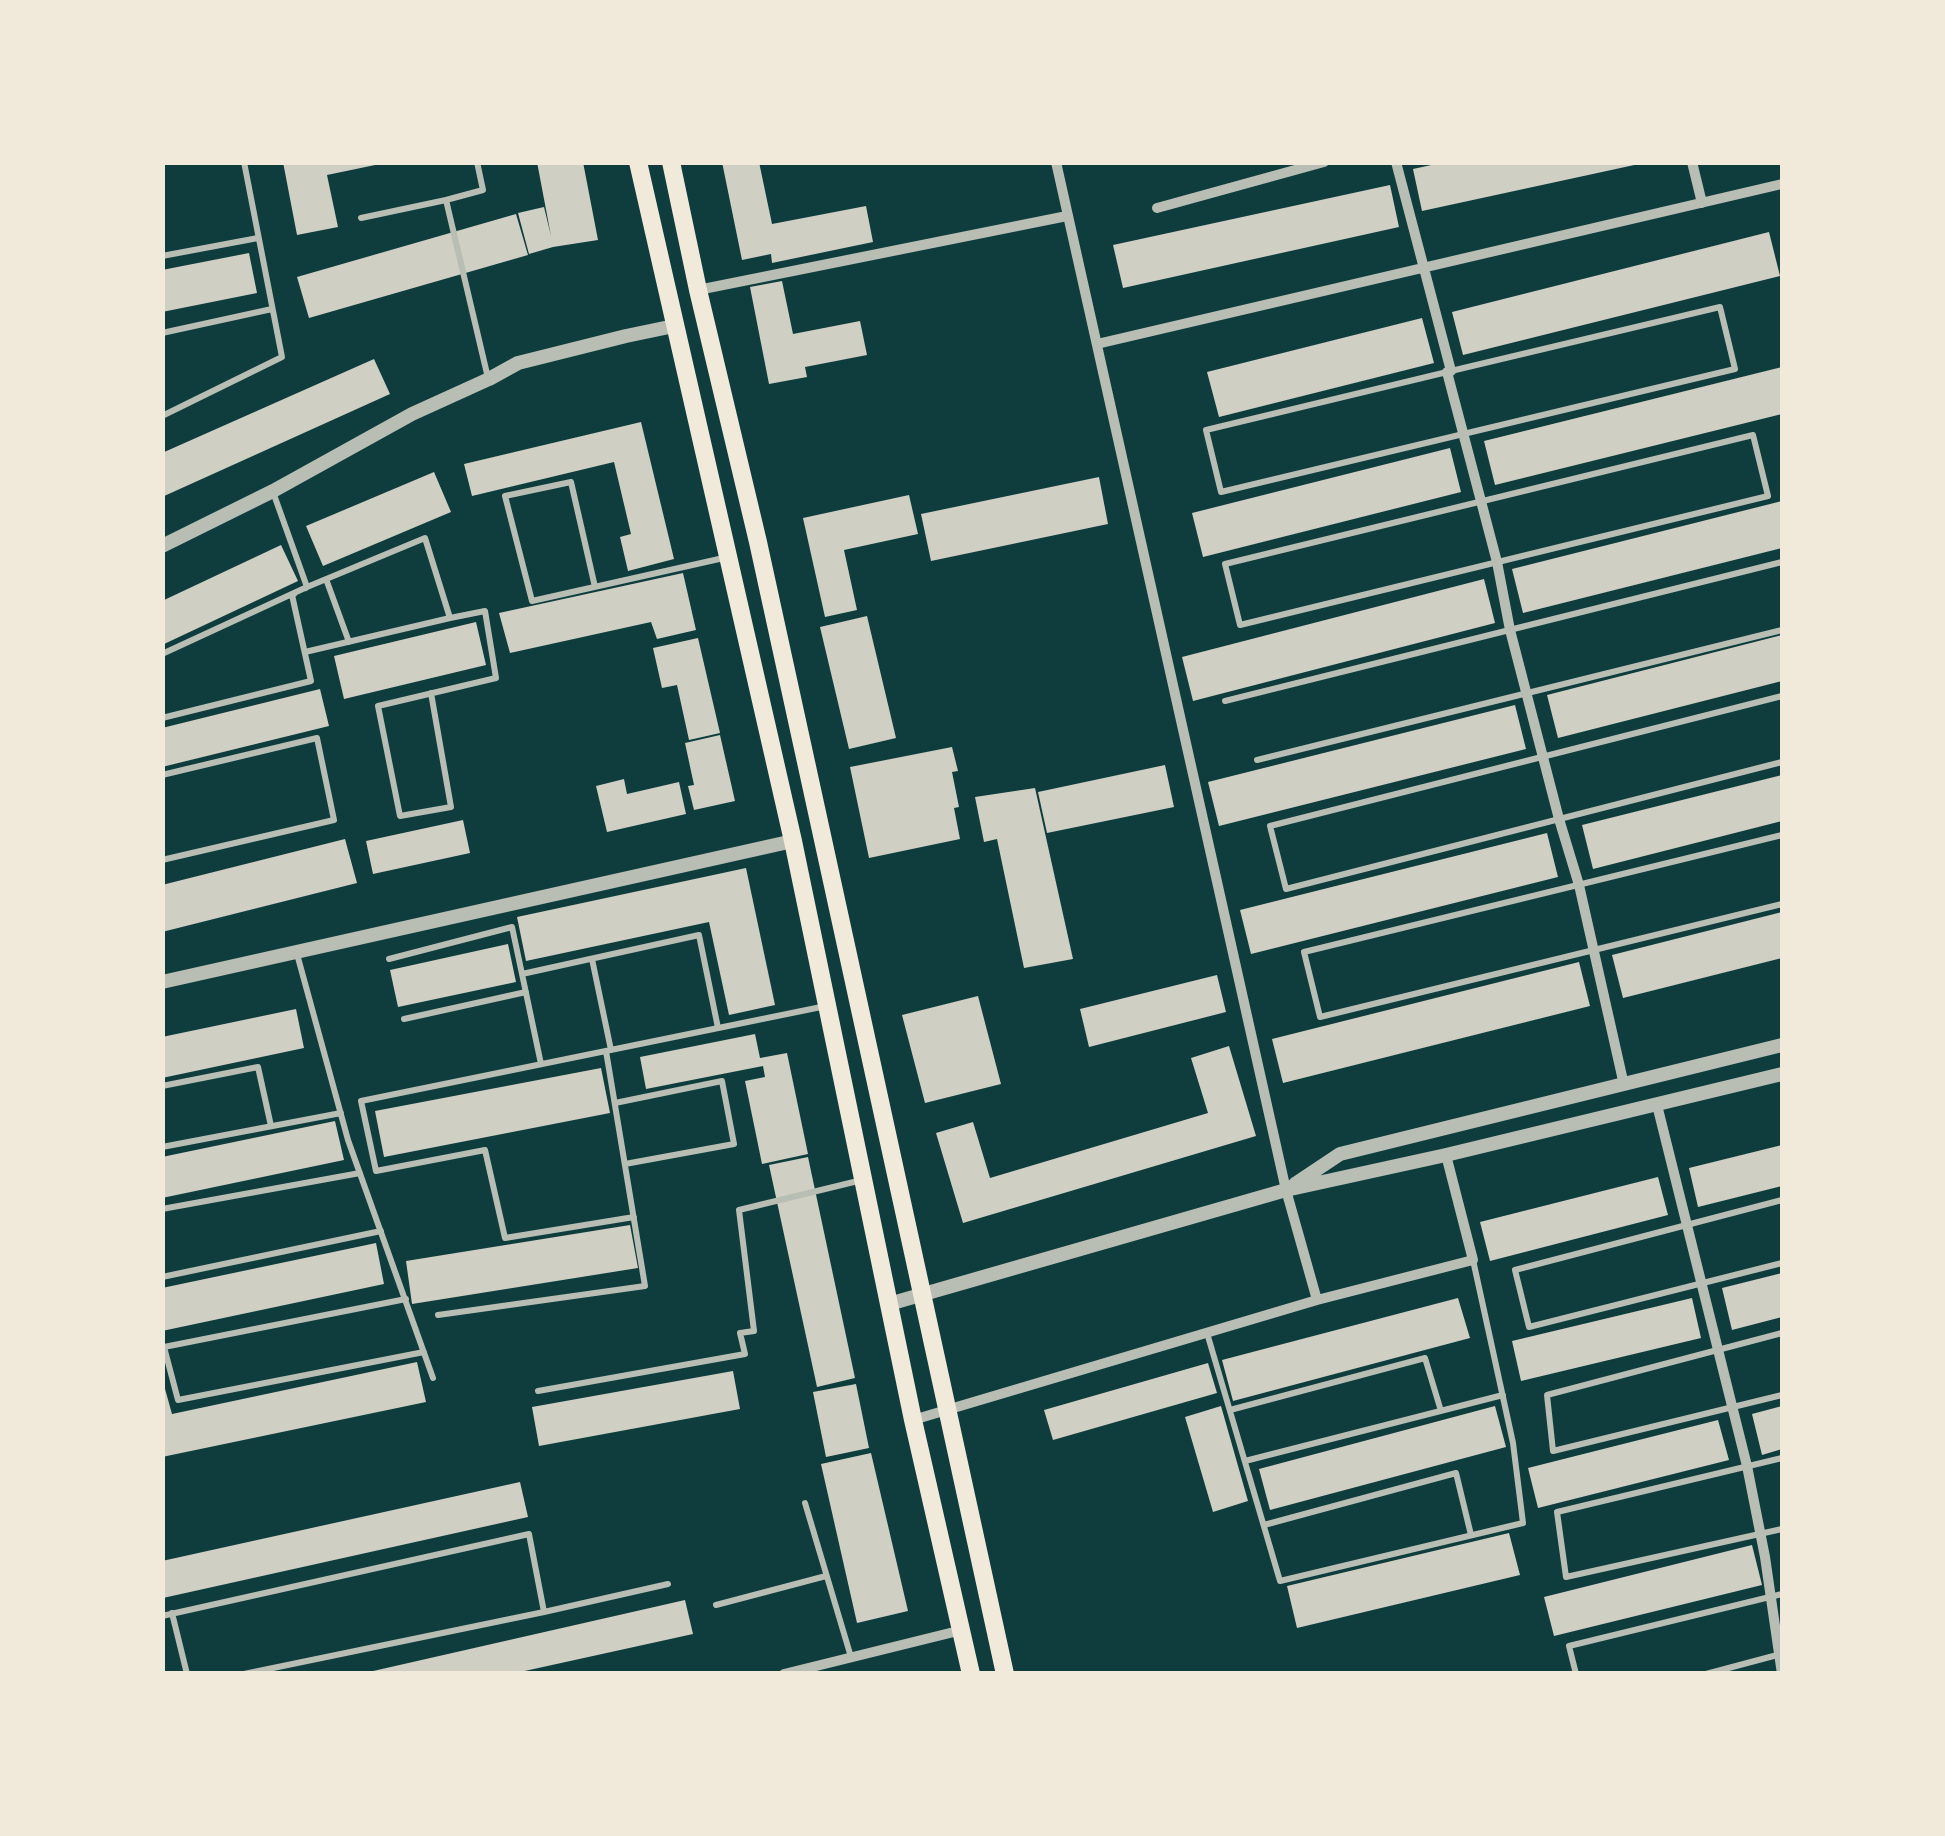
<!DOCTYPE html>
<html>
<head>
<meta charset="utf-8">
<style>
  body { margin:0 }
  #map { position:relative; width:1945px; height:1836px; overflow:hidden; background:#0f3d3e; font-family:"Asap Condensed",sans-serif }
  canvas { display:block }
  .frame { position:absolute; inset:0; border:165px solid #f1e9da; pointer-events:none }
</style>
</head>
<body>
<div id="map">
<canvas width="1945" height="1836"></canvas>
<div class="frame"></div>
</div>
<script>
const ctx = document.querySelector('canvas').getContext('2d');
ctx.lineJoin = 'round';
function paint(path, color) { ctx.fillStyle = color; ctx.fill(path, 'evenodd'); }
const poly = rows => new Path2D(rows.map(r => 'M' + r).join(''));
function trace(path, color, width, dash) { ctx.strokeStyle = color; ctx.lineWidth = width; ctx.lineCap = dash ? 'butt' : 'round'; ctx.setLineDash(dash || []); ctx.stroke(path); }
const building = poly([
  [283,162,380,162,380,164,327,175,338,227,297,235],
  [537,162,583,162,598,240,553,247,529,254,518,213,544,207,551,236],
  [722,162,759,162,772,224,866,206,873,242,772,263,771,254,742,260],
  [1445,162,1639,162,1639,164,1422,211,1413,169],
  [1390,185,1399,227,1123,288,1113,245],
  [516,214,528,255,309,318,297,277],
  [1769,232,1780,276,1463,355,1452,312],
  [249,253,257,293,162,312,162,270],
  [782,281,793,334,860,321,867,355,805,367,807,377,769,384,750,287],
  [1422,318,1434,363,1219,417,1207,372],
  [374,359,390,394,162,497,162,453],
  [1782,367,1782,414,1495,485,1484,441],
  [641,422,674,559,628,571,620,537,631,534,614,462,472,496,464,464],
  [1450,448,1461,492,1203,557,1192,513],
  [434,472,451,512,323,566,306,526],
  [1099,477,1108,524,931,561,921,514],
  [909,495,918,534,844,550,857,610,825,617,803,518],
  [1782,501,1782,548,1523,613,1512,569],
  [281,545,298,581,162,645,162,601],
  [683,573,696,630,657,639,651,622,510,653,499,613],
  [1484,579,1495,623,1193,701,1182,657],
  [867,616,896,738,849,749,820,627],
  [476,622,486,665,344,699,334,656],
  [1782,635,1782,681,1558,738,1547,695],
  [698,638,720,733,689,740,677,685,662,688,653,648],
  [320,689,329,726,162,767,162,728],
  [1515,705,1526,749,1219,826,1208,782],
  [720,735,735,801,694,810,688,786,694,785,685,743],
  [952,747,958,771,952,772,959,807,954,808,960,839,869,858,850,767],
  [1165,765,1174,807,1047,833,1038,792],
  [1782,775,1782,821,1593,869,1582,825],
  [624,779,627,794,679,782,686,814,607,832,596,786],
  [1035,788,1073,959,1024,968,997,839,984,842,975,797],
  [463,820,470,853,373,874,366,841],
  [1547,833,1558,877,1251,954,1240,910],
  [345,839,357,883,162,932,162,885],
  [746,868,775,1005,729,1015,709,922,526,961,517,917],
  [1782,912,1782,958,1623,998,1612,955],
  [508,944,516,982,398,1007,390,970],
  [1579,962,1590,1006,1283,1083,1272,1039],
  [1217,975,1226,1012,1089,1047,1080,1009],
  [978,996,1001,1084,925,1103,902,1015],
  [296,1009,304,1048,162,1078,162,1037],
  [755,1034,760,1058,787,1053,808,1154,762,1164,745,1081,765,1077,763,1066,646,1089,640,1057],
  [1229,1046,1256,1136,963,1223,936,1133,973,1122,990,1178,1208,1113,1191,1058],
  [601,1068,610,1113,384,1157,375,1111],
  [335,1121,344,1160,162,1198,162,1157],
  [1782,1145,1782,1186,1698,1207,1689,1168],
  [808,1157,855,1378,817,1387,769,1165],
  [1658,1177,1668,1215,1490,1261,1480,1222],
  [630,1225,638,1268,412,1304,406,1261],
  [376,1243,384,1284,162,1331,162,1288],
  [1782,1273,1782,1317,1732,1330,1722,1288],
  [1458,1298,1470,1338,1233,1401,1222,1360],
  [1692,1298,1701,1338,1521,1381,1512,1341],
  [417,1362,426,1402,162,1457,162,1378,172,1414],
  [1208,1363,1217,1393,1053,1440,1044,1410],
  [733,1371,740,1409,539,1446,532,1407],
  [856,1384,869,1448,826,1457,813,1392],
  [1221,1406,1248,1501,1213,1512,1185,1417],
  [1495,1406,1506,1447,1270,1510,1259,1469],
  [1782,1406,1782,1449,1762,1455,1752,1414],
  [1718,1420,1729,1460,1538,1508,1528,1468],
  [871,1453,908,1611,857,1623,821,1464],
  [520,1482,528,1517,163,1598,162,1561],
  [1509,1533,1520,1575,1297,1628,1287,1586],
  [1752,1545,1762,1585,1554,1636,1544,1597],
  [685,1600,693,1634,511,1674,360,1674]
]);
const service = poly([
  [446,200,483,190,477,162],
  [361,218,446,200,488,378],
  [162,256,258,238],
  [162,333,272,309],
  [1447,372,1206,430,1221,492,1735,369,1720,307,1451,371],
  [162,416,282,357,244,162],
  [1753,435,1768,496,1240,625,1225,564,1753,435],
  [273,492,307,587,306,588],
  [326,579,349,642],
  [595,587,571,482,505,496,532,601,728,557],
  [162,654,307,587,425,538,450,618,305,652],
  [431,693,451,807,400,816,378,706,496,678,485,611,450,618],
  [1782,696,1270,826,1286,889,1782,762],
  [1225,701,1782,562],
  [162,718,311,681,292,595,294,594],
  [1257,760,1782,630],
  [162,775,317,738,334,820,162,860],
  [1782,835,1304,952,1320,1017,1782,904],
  [297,954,348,1140,433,1378],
  [389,959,512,927,522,974],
  [592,959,611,1050],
  [404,1019,526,992],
  [541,1064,522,974,699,935,718,1028],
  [162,1086,258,1067,271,1126],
  [615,1103,722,1081,734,1144,625,1164],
  [162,1147,341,1113],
  [1782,1200,1515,1270,1529,1327,1782,1263],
  [162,1209,360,1173],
  [634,1217,505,1238,485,1150,376,1171,361,1101,826,1006],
  [162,1277,381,1231],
  [406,1299,164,1347,178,1400,424,1352],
  [438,1315,645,1286,606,1051],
  [1207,1333,1280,1581,1523,1523,1513,1443,1473,1260],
  [1782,1333,1547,1395,1553,1451,1782,1395],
  [538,1391,745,1354,740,1333,754,1331,739,1210,862,1180],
  [1230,1410,1425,1358,1441,1411],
  [1782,1458,1557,1512,1566,1577,1782,1529],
  [1245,1461,1503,1395],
  [805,1503,851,1657],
  [1264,1525,1456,1473,1471,1535],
  [716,1605,826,1576],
  [544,1612,668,1584],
  [172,1613,187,1674],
  [162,1616,529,1534,544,1612,244,1674],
  [1576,1674,1569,1646,1782,1594],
  [1706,1674,1781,1654]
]);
const minor = poly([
  [1056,162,1286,1190,1317,1300],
  [1396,162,1451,371,1447,372,1497,562,1510,630,1559,819,1579,885,1624,1085],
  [1692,162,1702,203],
  [1157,208,1324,162],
  [698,290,1067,216],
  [1097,344,1782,184],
  [1657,1105,1747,1466,1765,1557,1782,1674],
  [913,1420,1317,1300,1473,1260,1446,1155],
  [784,1674,962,1630]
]);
const tertiary = poly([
  [162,546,273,491,412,414,489,379,518,363,626,336,674,326],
  [162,982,793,841],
  [1295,1184,1340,1154,1782,1045],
  [889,1304,1286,1190,1446,1155,1782,1074]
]);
const primary = poly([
  [638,162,793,841,913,1420,971,1674],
  [671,162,698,290,758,542,1005,1674]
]);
paint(building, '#cfcfc3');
trace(service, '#b8beb3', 6);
trace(minor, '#b8beb3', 10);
trace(tertiary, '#b8beb3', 14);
trace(primary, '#f1e9da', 18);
</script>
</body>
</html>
